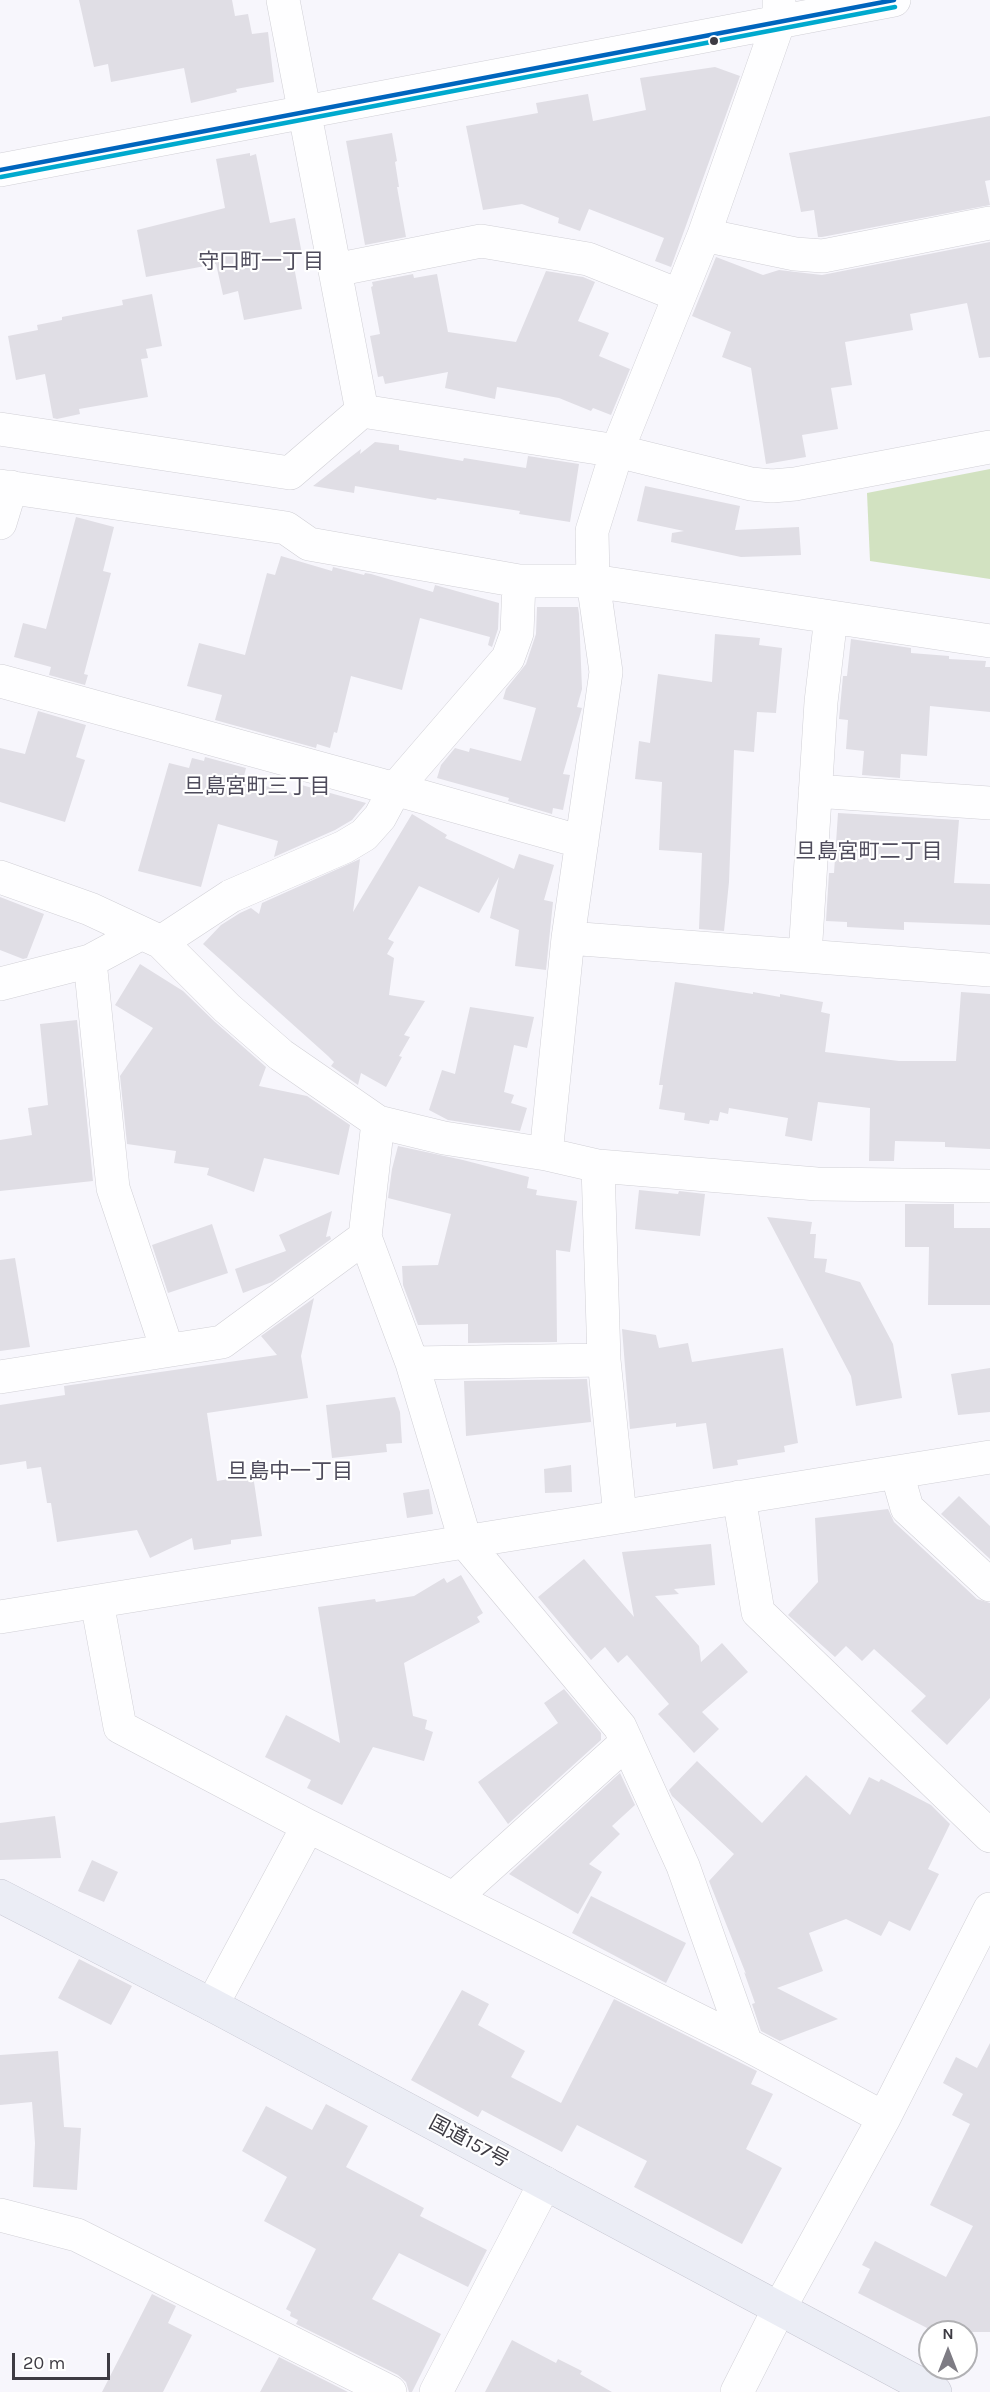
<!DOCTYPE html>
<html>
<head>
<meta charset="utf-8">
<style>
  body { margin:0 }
  #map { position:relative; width:990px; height:2392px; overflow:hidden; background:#f7f6fc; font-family:Karla,sans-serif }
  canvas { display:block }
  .north { position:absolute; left:918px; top:2320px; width:60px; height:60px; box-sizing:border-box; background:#fff; border:2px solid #b1b1b4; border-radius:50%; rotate:0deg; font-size:16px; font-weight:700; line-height:24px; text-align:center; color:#3d3b43 }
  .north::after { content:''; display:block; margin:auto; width:21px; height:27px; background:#7e7c84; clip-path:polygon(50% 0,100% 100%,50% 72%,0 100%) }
  .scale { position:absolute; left:12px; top:2353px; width:98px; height:27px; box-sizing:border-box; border:3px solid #3d3b43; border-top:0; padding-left:8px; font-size:18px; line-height:21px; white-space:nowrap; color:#3d3b43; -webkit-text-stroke:4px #fff; paint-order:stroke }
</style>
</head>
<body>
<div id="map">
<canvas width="990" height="2392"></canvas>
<div class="north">N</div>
<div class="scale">20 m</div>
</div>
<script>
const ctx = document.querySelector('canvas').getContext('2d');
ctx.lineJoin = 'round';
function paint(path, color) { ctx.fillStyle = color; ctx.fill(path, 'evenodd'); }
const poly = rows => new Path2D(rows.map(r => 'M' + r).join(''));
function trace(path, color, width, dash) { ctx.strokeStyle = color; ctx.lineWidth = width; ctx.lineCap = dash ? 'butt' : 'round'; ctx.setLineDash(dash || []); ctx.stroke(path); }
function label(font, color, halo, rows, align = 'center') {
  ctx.font = font + ' Karla,"Noto Sans JP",sans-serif'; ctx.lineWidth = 4.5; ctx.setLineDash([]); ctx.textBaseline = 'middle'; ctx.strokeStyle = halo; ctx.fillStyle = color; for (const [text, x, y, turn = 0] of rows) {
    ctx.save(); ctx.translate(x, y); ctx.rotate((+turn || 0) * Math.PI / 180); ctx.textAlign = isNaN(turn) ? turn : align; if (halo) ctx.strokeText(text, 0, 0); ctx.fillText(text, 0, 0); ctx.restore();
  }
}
const green = poly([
  [990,469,990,579,870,561,867,493]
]);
const building = poly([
  [79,0,232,0,235,16,248,14,252,34,268,32,274,82,236,89,237,92,191,103,184,68,111,82,108,64,94,67],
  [715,67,740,76,671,267,655,261,664,238,589,209,580,231,558,223,559,218,522,204,483,210,466,126,538,113,536,103,588,94,593,121,646,110,640,78],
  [990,116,990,180,985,181,990,205,822,237,818,237,814,210,801,212,789,153],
  [392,133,397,161,395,162,399,187,397,187,406,237,365,245,346,141],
  [250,153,250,156,256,154,270,223,295,218,302,254,292,256,302,309,244,320,238,291,223,295,216,264,146,277,137,230,225,208,216,159],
  [990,242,990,357,979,358,967,303,910,314,913,330,845,342,852,385,831,388,838,429,802,435,806,457,766,464,751,368,722,357,731,332,692,316,716,257,763,275,779,270,822,275],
  [546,271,583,277,595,282,578,321,609,333,599,356,630,369,611,415,593,408,591,411,559,398,497,387,495,399,445,388,448,372,385,384,383,376,378,377,370,336,380,334,371,287,373,286,372,282,413,274,414,278,437,274,448,332,516,342],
  [152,294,162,346,146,349,148,358,141,359,148,397,79,409,80,414,57,419,53,418,45,374,16,380,8,336,38,330,37,325,62,320,62,317,123,305,122,300],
  [375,442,399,445,399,450,463,461,464,458,526,468,528,456,579,464,570,522,519,514,520,511,437,498,436,500,355,486,354,493,313,486,361,449,360,454],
  [645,486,740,506,735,530,799,527,801,555,741,557,671,542,672,533,684,531,637,521],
  [76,517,114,527,103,571,111,573,84,674,88,675,85,685,49,675,51,667,14,657,23,623,46,629],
  [281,556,332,571,333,567,364,575,365,573,371,574,433,592,435,585,499,603,498,629,492,647,488,645,490,637,420,618,402,690,351,676,337,733,334,732,330,748,317,744,316,748,215,720,222,695,187,686,199,643,245,655,267,573,275,575],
  [537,607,578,607,579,614,582,689,577,707,582,708,563,774,570,775,563,810,553,808,552,814,508,801,509,798,437,778,441,765,455,748,469,752,470,748,521,761,536,708,503,699,506,689,526,664,536,634],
  [715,634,760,638,759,645,782,648,776,713,757,712,754,752,734,750,729,882,724,931,699,929,702,853,659,850,662,782,635,779,639,741,650,743,658,674,712,682],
  [851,639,911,648,911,653,949,656,949,659,986,661,985,667,990,667,990,712,930,706,927,756,901,754,900,778,862,775,864,751,846,749,848,720,839,719,843,676,847,676],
  [38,711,86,725,76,757,85,760,65,822,0,802,0,748,25,754],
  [205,757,246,768,243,780,296,794,298,784,366,803,352,820,335,830,274,857,278,841,218,824,201,887,138,871,169,763,189,768,192,758,204,761],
  [838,813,959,820,954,883,990,884,990,925,904,922,904,930,847,927,847,922,826,921,829,873,834,873],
  [412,814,447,835,445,838,514,869,519,854,554,865,544,900,553,902,546,970,515,966,519,930,490,918,499,877,479,913,419,886,388,939,394,942,387,954,394,958,389,995,425,1001,404,1035,410,1037,399,1056,402,1057,386,1087,361,1073,358,1085,331,1066,334,1062,328,1056,203,944,221,925,240,913,251,908,259,914,262,903,360,859,353,912],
  [0,897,44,914,27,958,23,959,0,950],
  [140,964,183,991,215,1022,266,1067,259,1086,307,1096,350,1125,339,1175,264,1158,254,1192,207,1175,209,1168,174,1163,176,1151,127,1144,120,1076,153,1028,115,1005],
  [675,982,753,994,753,992,780,997,780,994,823,1002,821,1012,830,1014,825,1052,899,1061,956,1061,961,992,990,994,990,1149,945,1147,945,1142,895,1141,894,1161,869,1161,870,1108,818,1102,812,1141,785,1136,788,1118,729,1108,728,1114,720,1112,718,1121,710,1120,709,1124,684,1120,685,1113,659,1109,663,1085,659,1085],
  [470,1007,534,1017,527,1048,514,1045,504,1092,514,1095,511,1103,527,1108,520,1131,448,1120,429,1110,442,1070,455,1074],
  [77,1020,93,1181,0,1191,0,1140,32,1135,28,1108,48,1105,40,1024],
  [398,1146,463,1160,529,1177,527,1188,537,1190,536,1195,577,1201,570,1252,556,1250,557,1342,468,1343,468,1324,418,1325,403,1285,402,1266,438,1265,451,1214,388,1198,392,1169],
  [639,1190,678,1194,679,1191,705,1194,700,1236,635,1229],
  [905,1204,954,1204,954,1228,990,1228,990,1305,928,1305,929,1247,905,1247],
  [332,1211,326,1237,330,1236,331,1239,272,1282,243,1293,235,1269,286,1251,279,1235],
  [767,1217,812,1222,810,1234,816,1234,814,1258,827,1259,825,1272,860,1282,893,1344,902,1398,856,1406,851,1376],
  [212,1224,228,1273,168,1293,152,1245],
  [15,1258,30,1347,0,1351,0,1260],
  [314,1298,301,1356,308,1398,207,1413,217,1481,253,1475,262,1536,231,1540,231,1544,194,1550,192,1538,150,1558,137,1530,57,1542,51,1503,47,1503,41,1467,27,1469,26,1461,0,1465,0,1405,65,1395,64,1386,277,1355,261,1336],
  [622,1329,656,1335,659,1348,688,1343,692,1362,783,1348,798,1443,784,1446,785,1452,737,1460,738,1465,713,1469,706,1423,676,1427,676,1423,630,1429],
  [990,1368,990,1412,958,1415,951,1374],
  [587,1379,592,1431,591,1422,466,1436,464,1381],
  [395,1397,400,1412,402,1443,386,1444,387,1452,332,1458,326,1405],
  [571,1465,572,1492,545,1493,544,1469],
  [429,1489,433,1514,407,1518,403,1493],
  [959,1496,990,1526,990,1559,941,1514],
  [888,1509,894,1522,977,1599,990,1603,990,1698,947,1745,911,1711,926,1696,874,1649,862,1661,846,1646,835,1657,788,1615,818,1582,815,1518],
  [711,1544,715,1585,674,1589,679,1594,655,1596,699,1646,701,1662,722,1643,748,1672,702,1712,719,1729,694,1753,658,1714,669,1704,627,1655,618,1663,605,1647,591,1660,538,1597,584,1559,634,1617,622,1552],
  [461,1575,483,1613,477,1617,480,1622,404,1663,413,1716,427,1720,425,1729,433,1732,424,1761,373,1747,342,1805,307,1788,311,1780,265,1757,286,1715,340,1743,318,1607,375,1599,376,1602,414,1596,444,1578,447,1583],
  [564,1689,601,1733,601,1740,508,1824,478,1782,558,1723,544,1703],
  [697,1761,762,1823,806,1775,850,1815,869,1777,879,1782,881,1779,931,1805,950,1824,928,1869,939,1874,910,1931,889,1921,881,1936,846,1919,809,1933,823,1971,777,1988,838,2019,780,2041,761,2031,752,2004,755,2003,744,1972,746,1974,709,1881,734,1854,672,1796,669,1790],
  [620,1773,635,1805,612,1826,620,1834,589,1864,602,1872,578,1914,509,1874],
  [55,1816,61,1858,0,1860,0,1823],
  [92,1860,118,1872,104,1902,78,1891],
  [591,1896,686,1943,666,1983,572,1933],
  [79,1959,132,1986,111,2025,58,1998],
  [462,1990,489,2004,478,2025,525,2051,511,2077,561,2103,614,1999,757,2071,751,2084,773,2094,746,2149,782,2168,742,2244,634,2187,647,2161,577,2125,562,2152,482,2110,478,2117,411,2080],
  [990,2043,990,2332,935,2332,858,2293,870,2269,862,2265,875,2241,946,2277,973,2226,930,2205,970,2124,952,2115,963,2094,943,2083,956,2057,977,2068],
  [58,2051,64,2127,81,2128,77,2190,33,2187,35,2143,32,2102,0,2105,0,2055],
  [326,2104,368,2126,346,2167,424,2208,420,2216,487,2250,468,2287,399,2253,372,2299,441,2334,412,2392,409,2392,406,2382,398,2375,296,2324,298,2320,290,2316,291,2312,286,2309,316,2249,264,2221,287,2177,242,2151,266,2106,312,2130],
  [152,2294,176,2306,168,2323,192,2335,163,2392,102,2392],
  [512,2340,556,2363,558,2359,582,2371,580,2374,612,2392,485,2392],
  [279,2357,348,2392,260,2392]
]);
const minor = poly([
  [283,0,362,411,617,451,751,484,772,486,795,484,990,447],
  [0,170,894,0],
  [704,235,795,254,823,256,990,223],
  [335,270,481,241,588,259,678,295],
  [0,429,290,473,362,411],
  [0,486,286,528,309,544,519,581,593,581,990,641],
  [0,523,11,487],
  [0,681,395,789,582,842],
  [815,791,990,803],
  [0,877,90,909,161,942,227,1008,281,1055,378,1122,444,1138,546,1154,598,1166,817,1184,990,1186],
  [568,938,990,970],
  [161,942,231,896,344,847,364,835,380,817,395,789,508,658,517,633,519,581],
  [805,956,821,702,831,617],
  [90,961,113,1188,167,1349],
  [0,984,90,961,142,933],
  [546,1154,568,938,606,672,593,581,592,531,617,451,704,235,779,21,779,0],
  [598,1166,604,1360,620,1516],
  [412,1363,604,1360],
  [0,1377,222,1342,365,1237],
  [897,1473,907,1508,990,1585],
  [739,1497,758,1612,990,1836],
  [97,1602,120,1727,308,1826,212,2005],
  [0,1617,990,1457],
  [308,1826,746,2044,683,1866,620,1727,466,1543,412,1363,365,1237,378,1122],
  [454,1898,627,1742],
  [746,2044,884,2118],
  [0,2215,77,2235,390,2392],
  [436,2392,545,2183],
  [737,2392,780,2307,884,2118,990,1909]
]);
const highway = poly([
  [0,1896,212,2005,935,2392]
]);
const bus1 = poly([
  [0,170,894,0]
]);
const bus2 = poly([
  [1,177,895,7]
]);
const markers = [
  [714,41,5,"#3d3b43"]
];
const streetNames = [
  ["国道157号",469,2142,28]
];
const neighbourhoodNames = [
  ["守口町一丁目",261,262],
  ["旦島宮町三丁目",257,787],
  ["旦島宮町二丁目",869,852],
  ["旦島中一丁目",290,1472]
];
paint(green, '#d2e2c1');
paint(building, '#e0dee5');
trace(minor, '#d1d0d6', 34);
trace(highway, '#c3c3ce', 34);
trace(minor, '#fefeff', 33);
trace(highway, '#ebedf5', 33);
trace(bus1, '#0065bd', 4.5);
trace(bus2, '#00a9ce', 4.5);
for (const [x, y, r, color] of markers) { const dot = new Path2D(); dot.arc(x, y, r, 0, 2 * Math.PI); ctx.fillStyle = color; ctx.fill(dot); trace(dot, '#fff', 2); }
label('20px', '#3d3b43', '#fff', streetNames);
label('21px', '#4f4c5c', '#fff', neighbourhoodNames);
</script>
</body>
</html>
